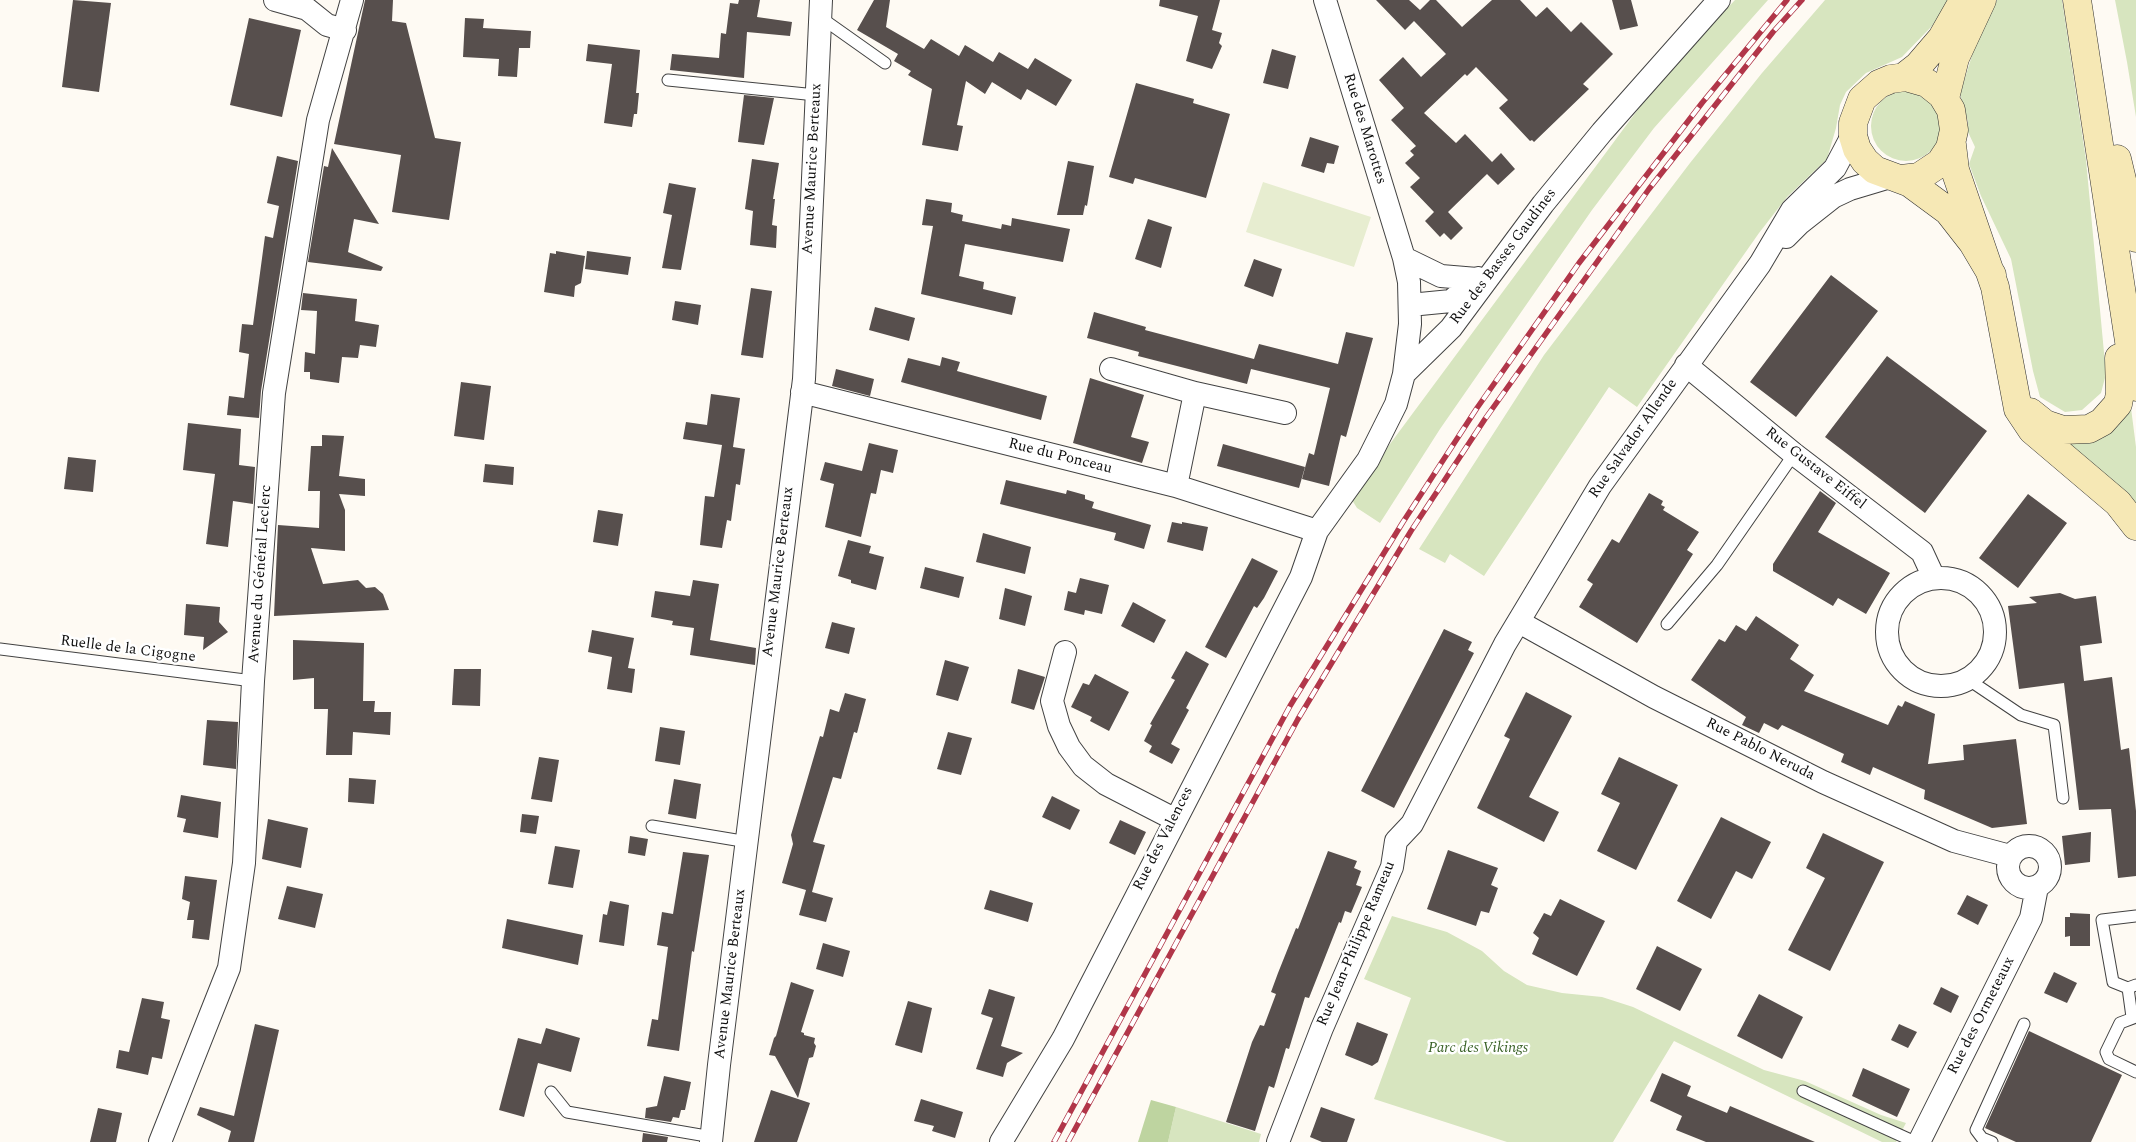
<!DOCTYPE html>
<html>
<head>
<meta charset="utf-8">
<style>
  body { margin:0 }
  canvas { display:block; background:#fefaf3 }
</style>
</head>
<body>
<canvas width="2136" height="1142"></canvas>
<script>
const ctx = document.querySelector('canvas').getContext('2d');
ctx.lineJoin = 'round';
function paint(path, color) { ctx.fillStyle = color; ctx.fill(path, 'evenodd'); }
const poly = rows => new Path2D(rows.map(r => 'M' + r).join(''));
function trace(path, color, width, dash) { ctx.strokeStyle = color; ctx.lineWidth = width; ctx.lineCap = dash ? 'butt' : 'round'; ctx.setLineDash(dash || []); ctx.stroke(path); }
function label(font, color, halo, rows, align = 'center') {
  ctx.font = font + ' Spectral,serif'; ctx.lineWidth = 5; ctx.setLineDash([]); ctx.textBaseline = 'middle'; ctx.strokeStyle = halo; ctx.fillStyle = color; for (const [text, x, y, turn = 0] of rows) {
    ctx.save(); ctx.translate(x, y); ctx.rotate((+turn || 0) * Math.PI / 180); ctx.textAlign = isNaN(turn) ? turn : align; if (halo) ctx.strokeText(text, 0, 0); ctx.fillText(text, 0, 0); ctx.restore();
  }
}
const green = poly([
  [1735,0,1768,0,1654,128,1592,210,1440,429,1380,523,1357,508,1352,500,1367,475,1659,81],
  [1825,0,1949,0,1932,26,1902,57,1866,73,1846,92,1840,105,1836,128,1827,159,1787,197,1759,233,1637,407,1609,387,1484,576,1450,554,1445,563,1419,549,1544,355,1690,163,1762,73],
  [1997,0,2062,0,2086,160,2106,374,2101,393,2082,410,2065,412,2040,397,2033,371,2011,259,1981,196,1969,164,1975,147,1968,132,1968,122,1960,94,1974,49],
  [2115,0,2136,0,2136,117,2127,62],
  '1871 126a35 35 0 1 1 70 0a35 35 0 1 1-70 0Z',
  [2127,405,2131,408,2136,447,2136,513,2068,449,2068,441],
  [1392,916,1447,932,1482,951,1504,971,1527,985,1562,993,1602,997,1633,1007,1764,1070,1805,1081,1881,1115,1906,1123,1896,1142,1882,1142,1674,1041,1613,1142,1507,1142,1374,1099,1411,998,1364,979],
  [1176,1107,1261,1134,1259,1142,1168,1142]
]);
const forest = poly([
  [1151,1100,1176,1107,1168,1142,1138,1142]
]);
const pitch = poly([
  [1263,182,1371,217,1354,267,1246,232]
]);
const building = poly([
  [73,0,111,3,99,92,62,87],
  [365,0,393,0,392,21,406,23,435,138,461,142,449,220,392,212,401,155,334,144],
  [739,0,760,0,757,17,792,22,790,36,747,32,744,78,670,70,672,54,719,58,721,33,726,34,730,3,738,4],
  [874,0,890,0,886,27,924,49,931,39,959,56,965,45,993,62,999,52,1028,69,1035,58,1072,80,1056,106,1027,89,1021,100,992,82,985,94,966,81,957,125,963,126,958,151,922,145,932,89,908,75,911,71,894,61,898,54,857,30],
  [1160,0,1220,0,1212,30,1222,33,1219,43,1222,46,1212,69,1186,61,1198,16,1159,6],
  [1376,0,1409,0,1420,10,1430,0,1436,0,1462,27,1492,0,1520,0,1536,17,1547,7,1571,32,1581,22,1613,54,1583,84,1589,89,1534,142,1532,140,1530,141,1499,108,1508,100,1476,67,1467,76,1465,74,1424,113,1456,143,1465,134,1492,162,1501,153,1515,169,1498,185,1487,174,1448,212,1463,228,1451,240,1444,233,1440,237,1425,221,1434,212,1410,187,1420,178,1405,163,1414,155,1410,151,1416,146,1391,120,1404,108,1379,80,1403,57,1421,77,1446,54,1414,21,1405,30],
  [1612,0,1631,0,1638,26,1620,30],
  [249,18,301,30,282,117,230,105],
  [465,18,484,19,483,28,531,31,530,48,519,48,517,77,498,76,499,59,463,57],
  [588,44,640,50,636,93,639,93,637,114,634,114,632,127,604,123,612,64,586,61],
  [1272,49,1296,56,1288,89,1263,83],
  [1136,83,1194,99,1193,103,1230,114,1206,198,1135,178,1133,184,1109,177],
  [744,95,774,98,764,145,738,142],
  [1310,137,1339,146,1334,164,1327,163,1324,173,1301,166],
  [332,148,379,224,354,219,348,252,383,267,381,271,308,262,324,166,328,167],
  [277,156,298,161,261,391,259,418,227,415,229,396,244,398,249,354,239,352,242,324,253,325,265,236,273,238,279,206,267,203],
  [752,159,779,163,773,199,775,199,772,225,777,226,776,248,750,245,753,211,745,209],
  [1068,161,1094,166,1087,206,1085,205,1083,215,1057,215],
  [669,183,696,188,681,270,662,268,672,215,663,213],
  [926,199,952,203,951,212,963,215,962,221,1001,229,1002,224,1011,226,1012,218,1070,229,1063,262,965,244,959,276,984,282,983,289,1016,297,1012,315,921,294,933,226,922,225],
  [1148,219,1172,227,1161,268,1135,259],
  [556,251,585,256,581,283,575,286,574,297,544,292,550,253,556,254],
  [587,251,631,257,628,275,585,269],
  [1254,259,1282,269,1273,297,1244,286],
  [1831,275,1878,311,1796,417,1750,382],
  [751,288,772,291,763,358,741,355],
  [303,293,357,299,355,321,379,325,376,347,360,345,358,358,342,357,339,383,310,379,310,372,304,372,305,352,315,354,317,311,301,310],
  [675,301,701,305,698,325,672,320],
  [875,307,915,318,909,341,869,330],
  [1094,312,1146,327,1145,330,1254,359,1259,344,1338,364,1346,332,1373,338,1346,437,1341,435,1329,486,1302,479,1309,453,1314,455,1330,388,1251,369,1247,384,1138,356,1139,352,1087,338],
  [1887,356,1987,431,1925,513,1825,437],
  [942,357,960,362,957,371,1047,396,1041,420,901,382,908,358,940,366],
  [836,369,874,379,870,396,832,386],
  [1090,378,1144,395,1131,437,1149,442,1142,463,1073,443],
  [461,382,491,386,484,440,454,436],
  [711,394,740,398,733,447,745,449,740,485,736,484,731,521,727,520,722,548,700,545,705,496,714,497,722,445,683,439,686,422,707,425],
  [188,423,241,429,239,465,255,467,253,504,233,501,228,547,206,544,215,474,183,470],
  [322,435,344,436,339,476,365,479,365,496,339,494,345,510,345,551,311,548,323,584,358,580,366,588,375,587,383,594,389,610,274,616,278,525,319,528,320,491,308,491,311,446,322,446],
  [869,443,898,450,893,473,881,470,876,494,871,493,861,537,825,527,834,484,820,480,825,462,862,471],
  [1223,444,1305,467,1299,488,1217,466],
  [68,457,96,460,93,492,64,489],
  [485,464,514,467,513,485,483,482],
  [1006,480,1066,494,1067,490,1085,495,1085,499,1094,502,1092,508,1151,525,1144,549,1114,540,1116,533,1000,504],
  [1820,491,1836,503,1818,532,1890,573,1866,614,1838,598,1833,606,1773,571,1773,564],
  [1649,493,1663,501,1661,505,1665,507,1663,510,1699,532,1687,550,1693,554,1637,643,1579,607,1593,584,1587,580,1612,539,1619,543],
  [2028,494,2067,523,2018,588,1979,558],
  [598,510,623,514,618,546,593,542],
  [1172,522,1182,524,1182,522,1208,527,1203,551,1167,542],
  [983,533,1031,547,1025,574,976,562],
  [848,540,871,546,869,553,884,557,876,590,851,583,851,580,838,576],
  [1252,558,1278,571,1264,598,1257,608,1254,606,1226,658,1205,647],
  [925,567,964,577,959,598,920,588],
  [1080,578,1109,585,1102,614,1085,610,1084,615,1064,610,1068,591,1076,593],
  [693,580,719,584,710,640,756,648,755,665,690,655,694,628,672,625,673,621,651,617,655,591,690,596],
  [1005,588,1032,596,1025,626,999,619],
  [2060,593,2075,599,2096,596,2102,643,2080,646,2084,681,2112,677,2121,750,2129,748,2136,811,2136,876,2118,878,2111,809,2079,810,2064,683,2019,689,2008,606,2037,603,2029,597],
  [1133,602,1166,620,1154,643,1121,626],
  [186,604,220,607,219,622,228,632,203,650,204,637,184,635],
  [1756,616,1799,645,1790,659,1814,675,1804,691,1888,725,1898,705,1902,707,1905,701,1935,714,1928,764,1964,760,1963,745,2016,739,2027,824,1992,828,1924,799,1925,790,1873,767,1870,775,1841,762,1844,754,1782,725,1778,730,1764,723,1759,733,1742,725,1746,717,1691,680,1719,639,1725,642,1736,625,1746,631],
  [832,622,855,628,849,654,825,648],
  [1444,629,1472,642,1468,650,1474,653,1394,808,1361,791],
  [592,630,634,638,628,668,635,669,632,693,607,689,612,657,588,652],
  [293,640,364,643,363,701,375,701,374,712,391,712,390,735,353,732,352,755,326,755,328,709,314,709,314,678,293,680],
  [1186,651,1209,664,1186,708,1189,710,1171,744,1180,749,1172,764,1149,752,1152,746,1144,741,1152,725,1150,724,1175,680,1171,678],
  [945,660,969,667,958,701,936,695],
  [454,669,481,669,480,706,452,705],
  [1018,669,1045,677,1034,710,1011,703],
  [1095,674,1129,692,1109,731,1090,721,1092,717,1071,707,1083,683,1089,685],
  [1526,692,1572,716,1529,797,1559,812,1544,842,1477,808,1510,739,1504,736],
  [845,693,866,699,857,733,854,732,841,779,833,777,813,842,825,845,812,892,833,898,826,922,799,915,806,890,782,883,793,844,791,835,820,736,823,737,830,709,839,712],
  [207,720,238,722,236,769,203,765],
  [660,727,685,731,680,765,655,761],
  [948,732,972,738,961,775,937,769],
  [539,757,559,760,552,802,531,799],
  [1619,757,1678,785,1636,870,1597,851,1620,803,1601,794],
  [349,778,376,780,374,804,348,802],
  [674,779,701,784,696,819,668,814],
  [181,795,221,802,218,838,183,832,186,819,177,817],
  [1052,796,1080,810,1070,830,1042,817],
  [522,814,539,816,536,834,520,832],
  [1721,817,1771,842,1752,879,1736,871,1711,919,1677,901],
  [268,819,308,828,301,868,262,859],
  [1120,820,1146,832,1135,855,1109,843],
  [2091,832,2090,862,2065,865,2062,836],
  [1823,833,1884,862,1830,971,1788,950,1825,878,1806,868],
  [630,836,648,839,645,856,628,853],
  [555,846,580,850,573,888,548,884],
  [1448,850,1498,868,1491,885,1498,888,1489,913,1481,911,1476,926,1427,909],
  [1328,851,1357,861,1354,868,1361,871,1356,885,1362,887,1351,913,1345,911,1341,923,1339,922,1309,998,1305,997,1292,1039,1289,1049,1286,1048,1274,1088,1269,1086,1255,1131,1226,1122,1252,1042,1260,1025,1264,1026,1276,994,1271,992,1278,973,1296,928,1298,929],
  [683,852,709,855,694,952,692,951,679,1051,647,1046,652,1019,658,1020,668,947,657,945,662,912,673,914],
  [185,876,217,880,209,940,192,938,194,920,187,920,190,902,182,899],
  [287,886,323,894,315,928,278,919],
  [990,890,1033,903,1028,922,984,909],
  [1967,895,1988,905,1978,925,1957,914],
  [1560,899,1605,921,1577,976,1532,954,1539,938,1533,933,1544,913,1551,916],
  [610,901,629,905,624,946,599,942,603,914,607,915],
  [2070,913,2090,914,2090,946,2070,946,2070,936,2065,937,2065,917,2070,917],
  [507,919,583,935,578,965,502,948],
  [823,943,850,951,843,977,816,969],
  [1657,946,1702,969,1680,1011,1636,989],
  [2054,972,2077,983,2067,1003,2044,993],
  [791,982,814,990,801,1032,804,1033,804,1035,815,1038,814,1043,816,1046,813,1057,809,1058,798,1098,775,1056,769,1055,774,1038,776,1036],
  [1941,987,1959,996,1951,1013,1933,1004],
  [989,989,1015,997,1001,1046,1023,1053,1007,1063,1003,1077,976,1069,993,1018,981,1014],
  [1759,994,1803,1017,1782,1059,1737,1036],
  [142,998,164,1002,161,1018,170,1020,162,1059,152,1057,148,1075,116,1068,119,1050,129,1052],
  [908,1001,932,1008,922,1053,895,1045],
  [1357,1022,1388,1034,1378,1062,1372,1066,1345,1055],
  [255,1024,279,1030,254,1142,228,1142,231,1131,197,1115,200,1107,234,1116],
  [1899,1024,1917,1032,1908,1048,1891,1040],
  [546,1028,580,1038,571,1072,538,1063,524,1117,499,1110,518,1038,541,1044],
  [2029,1031,2122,1075,2091,1142,2016,1142,1985,1128],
  [1863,1068,1910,1089,1897,1117,1852,1096],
  [1662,1073,1691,1086,1687,1096,1727,1113,1730,1106,1815,1142,1706,1142,1676,1130,1682,1116,1650,1101],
  [664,1076,691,1082,685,1110,681,1110,679,1118,673,1117,671,1122,645,1118,646,1108,657,1106],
  [771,1090,810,1103,797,1142,754,1142],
  [921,1099,963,1112,955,1138,932,1131,934,1126,914,1121],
  [1321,1107,1355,1119,1347,1142,1322,1142,1310,1137],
  [98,1108,122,1113,116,1142,90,1142],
  [643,1133,668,1137,667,1142,642,1142]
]);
const lane = poly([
  [820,17,885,63],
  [668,80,816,95],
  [1667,624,1717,565,1794,454],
  [0,649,253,681],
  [1969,680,2021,715,2054,725,2063,798],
  [652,826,748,842],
  [2128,988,2113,982,2102,920,2136,916],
  [2132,1017,2128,988,2136,985],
  [2136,1017,2120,1023,2106,1052,2109,1059,2136,1072],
  [1803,1091,1915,1142],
  [551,1092,567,1112,712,1137],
  [1992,1142,1982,1138,1976,1130,2024,1024]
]);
const street = poly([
  [275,0,307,9,327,25,345,30],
  [1786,237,1800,223,1833,197,1850,189,1890,177],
  [1404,258,1441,276,1477,279],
  [1410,305,1451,301,1478,278],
  [1686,365,1794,454,1922,552,1934,578],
  [1111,369,1195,393,1176,486],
  [1404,374,1451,328,1543,204,1602,132,1719,0],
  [802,392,1176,486,1317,531],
  [1195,393,1285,413],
  '1887 632a54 54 0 1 1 108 0a54 54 0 1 1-108 0Z',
  [1519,622,1654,697,1823,782,1954,841,2010,856],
  [1065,652,1052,701,1059,726,1069,747,1083,766,1106,784,1174,819],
  '2008 867a21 21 0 1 1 42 0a21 21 0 1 1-42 0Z',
  [160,1142,229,968,244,863,253,681,274,393,318,120,352,0],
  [711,1142,719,1065,804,379,821,0],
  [1001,1142,1063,1039,1301,577,1317,531,1368,460,1396,404,1404,374,1410,324,1409,282,1404,258,1325,0],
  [1278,1142,1322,1028,1392,867,1396,841,1412,824,1505,644,1600,486,1760,264,1792,210,1835,168,1853,134],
  [1919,1142,2031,918,2037,887]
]);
const secondary = poly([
  [2077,0,2136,387],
  [1904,77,1918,66,1942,38,1963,1],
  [1945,98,1955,58,1982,0],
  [1952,145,1955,170,1995,287,2018,409,2032,430,2118,503,2136,526],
  [2117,159,2136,238],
  [1901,179,1919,177,1940,163,1950,148,1954,130,1951,110,1942,95,1927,83,1906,77,1891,79,1879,84,1862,99,1853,123,1853,136,1857,149,1865,161,1875,170,1910,183,1948,211,1973,243,1992,275],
  [2030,412,2045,424,2063,430,2089,429,2102,422,2118,404,2120,393,2119,358]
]);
const rail = poly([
  [1054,1142,1290,706,1403,522,1477,408,1579,263,1702,103,1787,0],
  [1068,1142,1298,719,1411,531,1485,419,1649,189,1773,32,1802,0]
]);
const streetNames = [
  ["Rue des Marottes",1364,129,73],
  ["Avenue Maurice Berteaux",813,169,-87],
  ["Rue des Basses Gaudines",1504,257,-53],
  ["Rue Salvador Allende",1634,439,-55],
  ["Rue du Ponceau",1060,457,14],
  ["Rue Gustave Eiffel",1815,469,38],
  ["Avenue Maurice Berteaux",779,572,-83],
  ["Avenue du Général Leclerc",261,574,-86],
  ["Ruelle de la Cigogne",128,650,7],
  ["Rue Pablo Neruda",1760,750,27],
  ["Rue des Valences",1164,839,-63],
  ["Rue Jean-Philippe Rameau",1357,944,-67],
  ["Avenue Maurice Berteaux",731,974,-83],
  ["Rue des Ormeteaux",1982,1016,-63]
];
const parkNames = [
  ["Parc des Vikings",1478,1049]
];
paint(green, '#d7e5bf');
paint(forest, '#bed4a0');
paint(pitch, '#e7edd0');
paint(building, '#574f4d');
trace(lane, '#424242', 13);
trace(street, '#424242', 24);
trace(secondary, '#313131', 29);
trace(lane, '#fff', 11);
trace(street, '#fff', 22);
trace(secondary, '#f6e8b5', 28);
trace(rail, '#b13649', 5.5);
trace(rail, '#fff', 4, [11]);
label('15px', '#0f0f0f', '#fff', streetNames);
label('italic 15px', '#396126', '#fff', parkNames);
</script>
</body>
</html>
